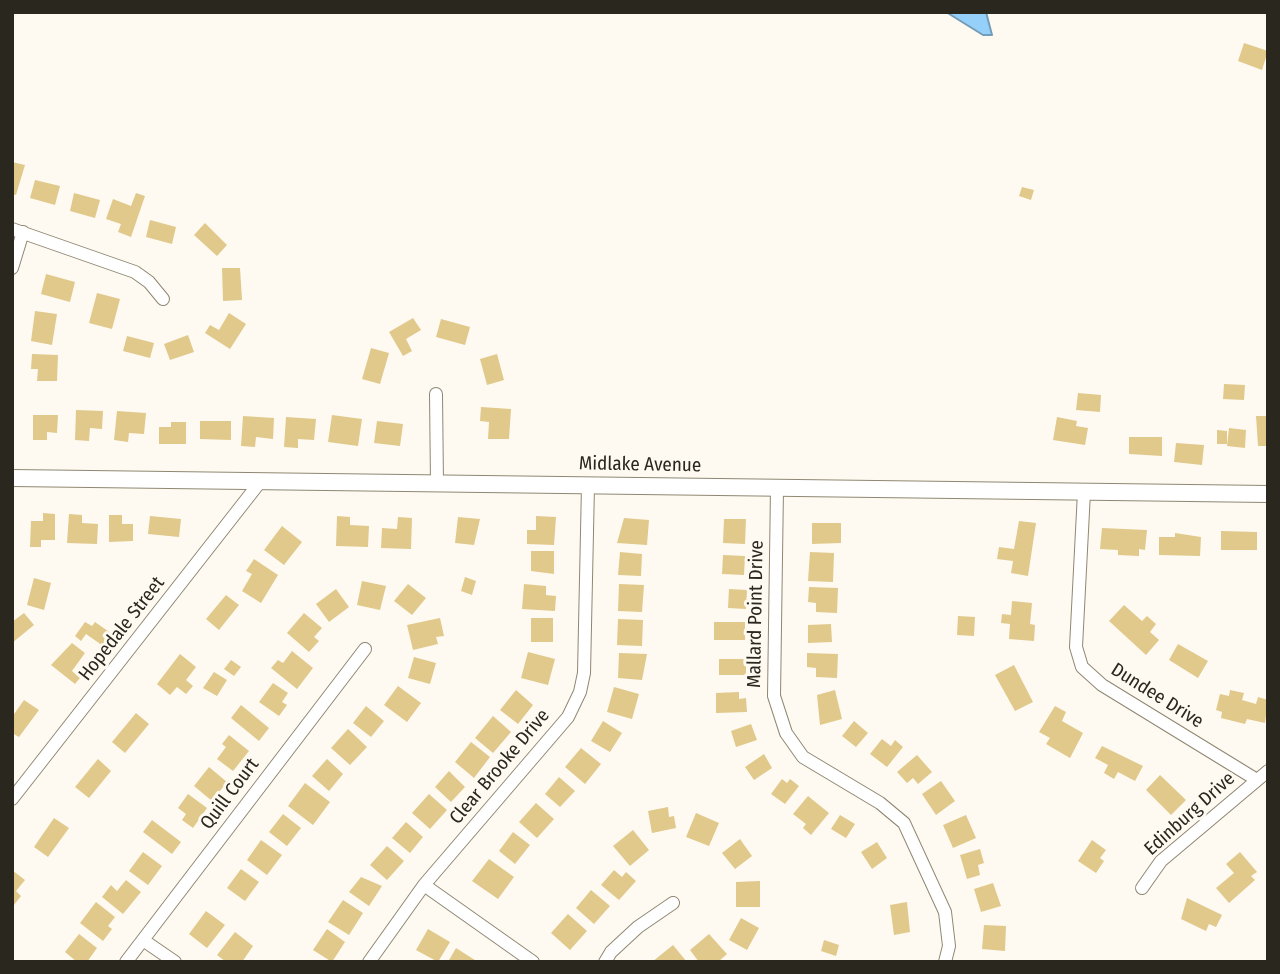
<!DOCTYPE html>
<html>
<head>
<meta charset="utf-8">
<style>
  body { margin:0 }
  #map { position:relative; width:1280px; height:974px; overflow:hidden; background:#fefaf1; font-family:"Fira Sans Condensed",sans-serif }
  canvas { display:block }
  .frame { position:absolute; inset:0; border:14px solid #2a271e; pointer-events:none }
</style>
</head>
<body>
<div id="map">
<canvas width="1280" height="974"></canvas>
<div class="frame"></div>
</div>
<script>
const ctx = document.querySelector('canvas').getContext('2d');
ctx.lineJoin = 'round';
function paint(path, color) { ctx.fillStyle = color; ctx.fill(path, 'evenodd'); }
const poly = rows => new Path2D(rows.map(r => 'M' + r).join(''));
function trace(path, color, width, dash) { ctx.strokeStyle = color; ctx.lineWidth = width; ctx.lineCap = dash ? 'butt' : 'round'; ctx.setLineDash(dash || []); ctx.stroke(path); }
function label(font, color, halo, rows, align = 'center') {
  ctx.font = font + ' "Fira Sans Condensed",sans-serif'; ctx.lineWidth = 6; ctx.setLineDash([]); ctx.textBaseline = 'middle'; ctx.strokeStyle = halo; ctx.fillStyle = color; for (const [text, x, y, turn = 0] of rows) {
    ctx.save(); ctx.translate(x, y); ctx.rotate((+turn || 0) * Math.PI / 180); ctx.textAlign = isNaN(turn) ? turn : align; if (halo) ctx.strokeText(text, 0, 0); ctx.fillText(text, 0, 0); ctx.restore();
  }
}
const water = poly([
  [946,12,986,12,992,35,983,35,946,12]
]);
const building = poly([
  [1244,43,1268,51,1262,70,1238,61],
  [12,162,25,165,16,195,12,194],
  [35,180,60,186,55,205,30,198],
  [1022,187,1034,190,1031,200,1019,196],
  [74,193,100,200,95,218,70,211],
  [136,193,145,196,131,237,118,232,121,224,106,219,113,199,131,206],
  [150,220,176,227,172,244,146,237],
  [205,223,227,245,217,256,194,235],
  [222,268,240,268,242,300,223,301],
  [46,274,75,282,70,302,41,294],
  [97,293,120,299,112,329,89,323],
  [35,311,57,314,52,345,31,341],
  [229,313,246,324,230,349,205,333,210,325,219,330],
  [413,318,421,330,406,339,412,351,403,356,389,332],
  [441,319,470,327,465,345,436,337],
  [188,335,194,352,170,360,164,344],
  [127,336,154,343,150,358,123,351],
  [371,348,389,353,380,384,362,379],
  [32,354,58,355,57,381,37,381,38,369,31,369],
  [497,354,504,380,487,385,480,359],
  [1224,384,1245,385,1244,400,1223,399],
  [1078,393,1101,395,1100,412,1076,410],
  [481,407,511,409,509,439,488,439,489,422,480,421],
  [76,410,103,411,102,429,90,428,89,441,75,440],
  [117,411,146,413,144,434,129,433,128,442,114,440],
  [33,415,58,415,57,433,47,432,47,440,33,440],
  [332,415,362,419,358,446,328,442],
  [243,416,274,418,273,439,256,437,255,447,241,446],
  [1256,416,1268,416,1268,446,1258,446],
  [286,417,316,419,314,440,298,439,298,448,284,447],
  [1057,417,1077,421,1076,426,1088,428,1085,445,1053,440],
  [200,421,231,421,231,440,200,439],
  [377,421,403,424,400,446,374,443],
  [171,422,186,422,186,444,159,444,159,427,171,427],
  [1229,428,1246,430,1245,448,1227,446],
  [1217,430,1227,431,1227,444,1217,444],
  [1129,437,1162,437,1162,456,1129,454],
  [1176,443,1204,445,1202,465,1174,462],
  [43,513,55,514,55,540,41,540,41,547,30,547,31,521,43,521],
  [69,514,82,515,82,523,98,524,97,544,67,543],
  [109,515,122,515,122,524,133,524,133,541,109,542],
  [150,516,181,519,179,537,148,534],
  [337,516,350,517,350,525,369,526,368,547,336,546],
  [536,516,556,517,554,545,527,544,527,530,536,530],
  [398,517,412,518,411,549,381,548,382,528,397,529],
  [458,517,480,519,474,545,455,543],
  [624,518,649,520,647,545,617,543],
  [724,519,746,519,745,544,723,543],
  [1019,521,1036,523,1028,576,1011,573,1013,561,997,559,999,547,1014,549],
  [812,523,841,523,841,543,812,544],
  [282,526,302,542,284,565,264,550],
  [1102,528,1147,530,1145,550,1139,549,1139,556,1118,555,1118,550,1100,549],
  [1221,531,1257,532,1257,550,1221,550],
  [1175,533,1201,537,1200,556,1159,555,1159,537,1175,537],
  [531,551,554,551,554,574,531,571],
  [620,552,642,554,641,576,618,575],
  [810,552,834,553,833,582,808,581],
  [723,555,745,556,744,575,722,574],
  [254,559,278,575,261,603,242,591,252,574,246,571],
  [465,577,476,581,472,595,461,591],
  [34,578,51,583,44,610,27,605],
  [362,581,386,586,380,610,357,605],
  [408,584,426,598,412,615,394,601],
  [524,584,546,586,546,595,556,596,555,611,522,609],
  [619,584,644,585,642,612,618,611],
  [809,587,838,588,837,613,816,612,816,603,808,602],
  [336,589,349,607,329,622,316,604],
  [729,589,747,590,746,609,728,608],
  [226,595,239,605,219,630,206,619],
  [1012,601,1032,603,1030,624,1035,625,1034,641,1009,639,1010,624,1001,623,1002,614,1011,615],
  [1124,605,1142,621,1147,616,1156,624,1150,632,1159,640,1146,655,1109,621],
  [24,613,34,625,12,643,12,622],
  [304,613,322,628,314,637,319,641,309,652,287,633],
  [958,616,975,617,974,636,957,635],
  [440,618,444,636,436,637,438,644,413,650,407,625],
  [531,618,553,618,553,642,531,642],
  [618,619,643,620,642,646,617,645],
  [85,622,92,626,95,622,115,636,106,648,86,634,81,641,75,636],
  [714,622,745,622,745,640,714,640],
  [831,624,832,642,808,643,808,625],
  [72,643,85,653,72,671,80,678,75,684,51,665],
  [1178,644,1208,661,1198,678,1169,660],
  [292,651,313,668,297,689,271,668,278,660,283,663],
  [528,652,555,659,548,685,521,678],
  [619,653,647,654,642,680,618,678],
  [807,653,838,654,837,678,816,677,816,668,807,667],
  [180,654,196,667,186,680,193,686,186,694,177,687,170,695,157,684],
  [414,657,436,663,430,684,408,678],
  [719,659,746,659,746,675,719,675],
  [231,660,241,667,234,676,224,669],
  [1014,665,1033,702,1015,711,995,675],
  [214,672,227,680,217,696,203,688],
  [273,683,288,693,282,702,287,705,279,716,259,702],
  [398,686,421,703,407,722,384,705],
  [614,687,639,694,632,719,607,712],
  [516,690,533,705,518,724,500,710],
  [835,690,842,719,820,725,817,695],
  [1230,690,1244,693,1242,700,1256,704,1258,697,1268,700,1265,723,1247,719,1245,724,1221,718,1222,712,1216,710,1220,694,1229,696],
  [739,692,739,699,746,698,747,712,716,713,716,693],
  [24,700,39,710,19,737,12,733,12,717],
  [241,705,269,728,259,741,231,718],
  [366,706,384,721,371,737,353,723],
  [1055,706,1066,712,1062,721,1083,733,1070,758,1046,744,1050,738,1039,732],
  [136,713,149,724,125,753,112,742],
  [493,716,511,732,493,753,475,738],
  [603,721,622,733,610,752,591,741],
  [854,721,868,733,856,747,842,736],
  [751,724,757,740,736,747,731,731],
  [348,729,367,747,350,765,331,748],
  [229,735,249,751,233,771,217,759,226,747,222,744],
  [882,739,891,746,895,740,903,747,887,767,870,754],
  [471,742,490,757,474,778,455,762],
  [1102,746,1143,766,1135,781,1118,772,1114,779,1104,773,1108,765,1095,758],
  [581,748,601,764,585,784,565,767],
  [764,754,772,768,754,780,745,767],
  [917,755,932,772,918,784,913,778,907,783,897,772],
  [98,759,111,771,89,798,75,787],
  [327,759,343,774,329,791,312,776],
  [209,767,227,782,212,801,194,786],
  [449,771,465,787,451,802,435,787],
  [1160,775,1186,800,1171,815,1146,790],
  [559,777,575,791,560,807,545,794],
  [782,779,787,783,790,779,799,786,785,804,771,794],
  [941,781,955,801,936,815,922,794],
  [305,783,330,802,313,825,288,806],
  [188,794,207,808,193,828,182,820,186,814,178,808],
  [429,794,447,810,430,829,412,813],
  [808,796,829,813,811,835,803,828,806,824,793,814],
  [536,803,554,819,537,838,519,822],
  [668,807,669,817,674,816,676,828,652,833,648,811],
  [696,813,719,823,709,846,686,837],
  [283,814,301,828,287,846,269,832],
  [840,815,855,824,846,838,831,829],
  [966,815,976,838,953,848,943,825],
  [54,818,69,828,48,857,34,847],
  [152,820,181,842,172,854,143,832],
  [406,822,423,837,410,853,392,838],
  [633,830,649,850,630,866,613,846],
  [513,832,530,845,515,864,499,851],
  [740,839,752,856,735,869,722,853],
  [261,840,282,855,267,875,247,860],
  [1092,840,1106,850,1100,858,1104,861,1096,873,1078,861],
  [877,842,887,858,872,869,861,852],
  [387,846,404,861,387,880,370,865],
  [980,849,984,863,978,865,980,875,967,879,960,855],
  [143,852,162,866,148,885,129,871],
  [1240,852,1257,872,1251,876,1255,880,1229,903,1216,888,1234,873,1226,864],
  [489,859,514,877,498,899,472,881],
  [241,869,259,882,245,901,227,888],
  [12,870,25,880,16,891,21,896,14,905],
  [614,870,622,877,626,872,636,881,619,900,601,885],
  [361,877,382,886,369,906,349,892],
  [126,880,141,892,123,914,102,897,111,885,117,891],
  [760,881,760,907,736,907,736,882],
  [993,883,1001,906,981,912,974,889],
  [591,890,610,906,594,924,576,908],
  [1187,898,1222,915,1216,927,1209,924,1206,931,1181,919],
  [343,900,363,913,349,935,328,922],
  [96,902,115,917,108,926,112,929,103,941,80,923],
  [907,902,910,932,894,935,890,905],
  [206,911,225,925,207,948,189,934],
  [568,914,587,931,570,950,551,933],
  [741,918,759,928,747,950,729,940],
  [984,925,1006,926,1005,951,982,949],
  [327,929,345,942,332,962,313,950],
  [428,929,450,942,438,962,416,950],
  [235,932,253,946,242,962,226,962,217,955],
  [79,934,97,948,87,962,77,962,65,952],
  [709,934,727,954,718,962,699,962,690,950],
  [824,940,839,945,836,956,821,951],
  [673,945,687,962,652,962],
  [456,948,478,962,448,962]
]);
const minor = poly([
  [12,229,135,272,149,282,163,299],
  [12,268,23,232],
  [436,394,437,484],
  [777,488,774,696,786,733,803,757,880,803,904,823,945,912,949,946,945,962],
  [1084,492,1076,647,1082,667,1102,685,1257,780],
  [12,799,260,482],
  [424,885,533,962],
  [1142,888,1161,861,1268,771],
  [143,940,175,962],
  [126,962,365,649],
  [369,962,424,885,568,717,580,692,584,673,588,485],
  [605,962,611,952,638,927,673,903]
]);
const tertiary = poly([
  [12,478,1268,494]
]);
const streetNames = [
  ["Midlake Avenue",640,465,1],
  ["Mallard Point Drive",756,614,-89],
  ["Hopedale Street",122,629,-52],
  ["Dundee Drive",1157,696,32],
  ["Clear Brooke Drive",500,767,-50],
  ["Quill Court",230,794,-53],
  ["Edinburg Drive",1190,814,-42]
];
paint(water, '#94d0f9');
trace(water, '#749db7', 2);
paint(building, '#e1c98b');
trace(minor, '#8f8772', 14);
trace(tertiary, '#8f8772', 18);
trace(minor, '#fff', 12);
trace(tertiary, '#fff', 16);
label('19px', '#2a271e', '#fefaf1', streetNames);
</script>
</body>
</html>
